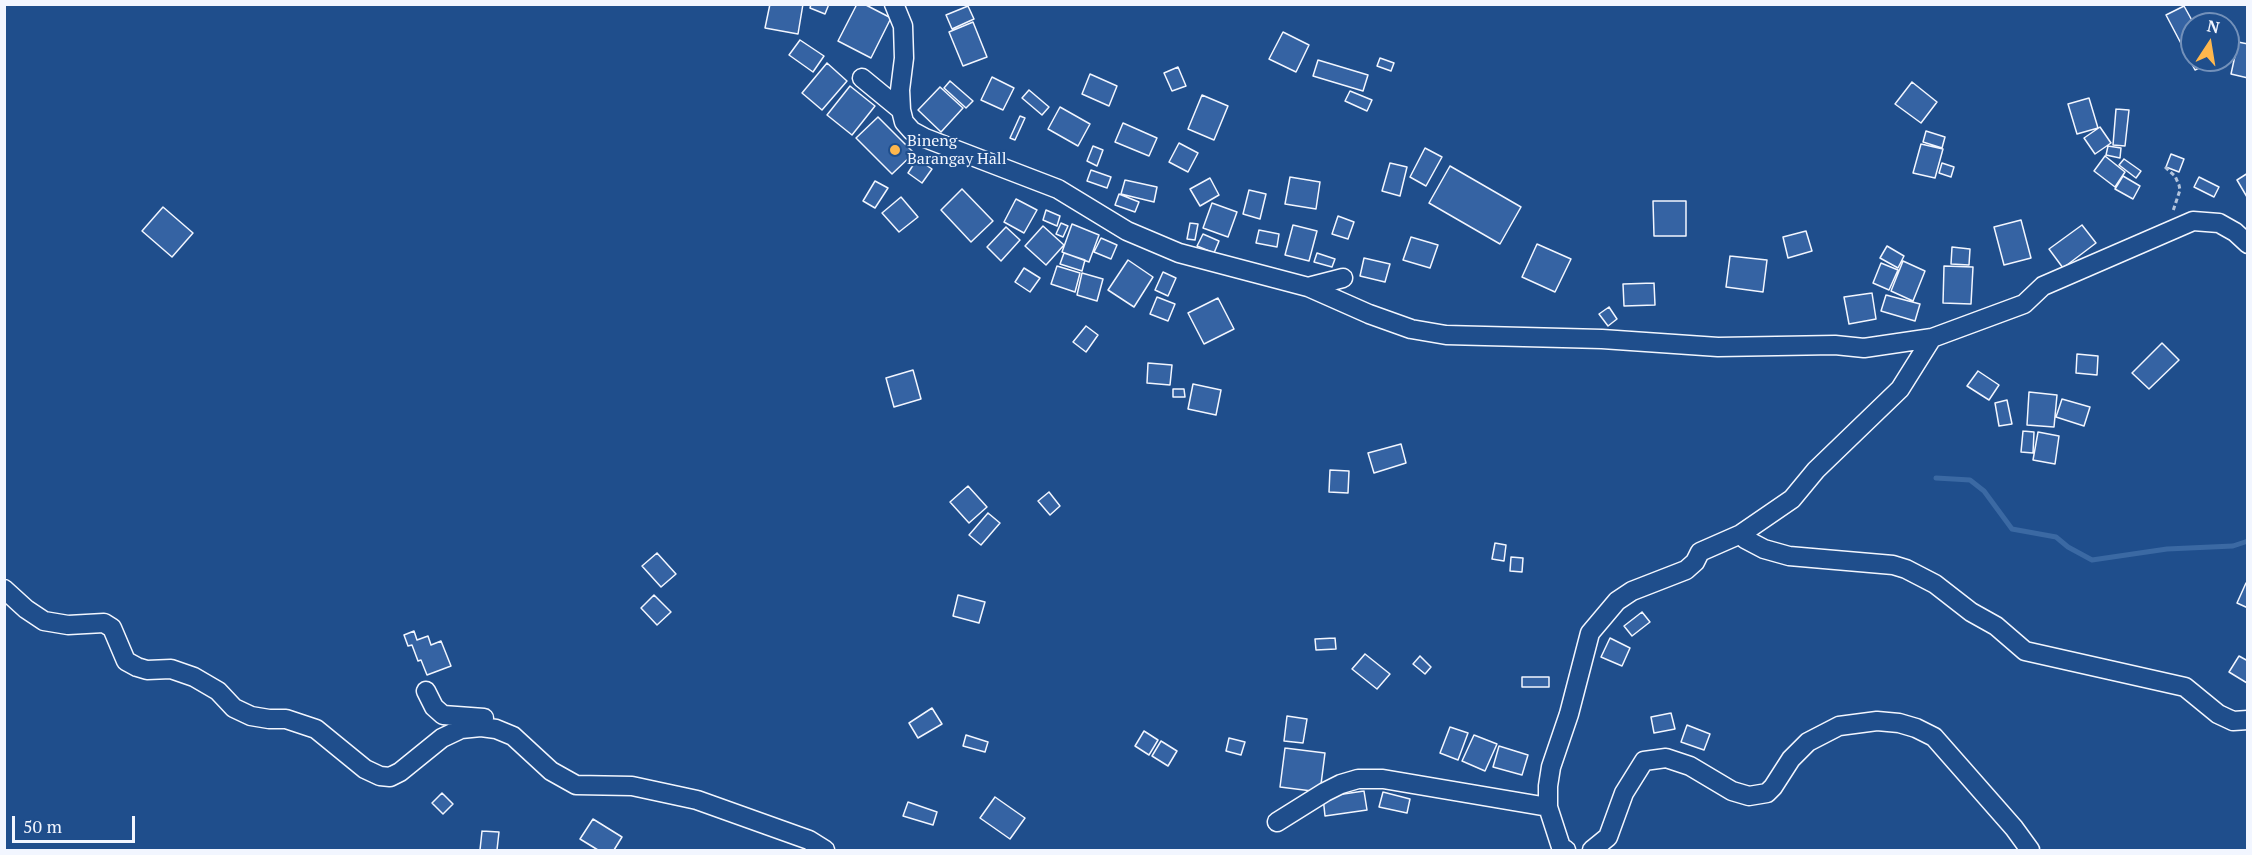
<!DOCTYPE html>
<html>
<head>
<meta charset="utf-8">
<style>
  body { margin:0 }
  #map { position:relative; width:2252px; height:855px; overflow:hidden; background:#1f4e8c; font-family:"PT Serif",serif }
  canvas { display:block }
  .frame { position:absolute; inset:0; border:6px solid #f2f6ff; pointer-events:none }
  .north { position:absolute; left:2180px; top:12px; width:60px; height:60px; box-sizing:border-box; background:#1f4e8c; border:2px solid #7391ba; border-radius:50%; rotate:12deg; font-size:16px; font-weight:700; line-height:24px; text-align:center; color:#f2f6ff }
  .north::after { content:''; display:block; margin:auto; width:21px; height:27px; background:#ffb74d; clip-path:polygon(50% 0,100% 100%,50% 72%,0 100%) }
  .scale { position:absolute; left:12px; top:816px; width:123px; height:27px; box-sizing:border-box; border:3px solid #f2f6ff; border-top:0; padding-left:8px; font-size:18px; line-height:21px; white-space:nowrap; color:#f2f6ff; -webkit-text-stroke:4px #1f4e8c; paint-order:stroke }
</style>
</head>
<body>
<div id="map">
<canvas width="2252" height="855"></canvas>
<div class="frame"></div>
<div class="north">N</div>
<div class="scale">50 m</div>
</div>
<script>
const ctx = document.querySelector('canvas').getContext('2d');
ctx.lineJoin = 'round';
const poly = rows => new Path2D(rows.map(r => 'M' + r).join(''));
function trace(path, color, width, dash) { ctx.strokeStyle = color; ctx.lineWidth = width; ctx.lineCap = dash ? 'butt' : 'round'; ctx.setLineDash(dash || []); ctx.stroke(path); }
function paint(path, color) { ctx.fillStyle = color; ctx.fill(path, 'evenodd'); }
function label(font, color, halo, rows, align = 'center') {
  ctx.font = font + ' "PT Serif",serif'; ctx.lineWidth = 4.5; ctx.setLineDash([]); ctx.textBaseline = 'middle'; ctx.strokeStyle = halo; ctx.fillStyle = color; for (const [text, x, y, turn = 0] of rows) {
    ctx.save(); ctx.translate(x, y); ctx.rotate((+turn || 0) * Math.PI / 180); ctx.textAlign = isNaN(turn) ? turn : align; if (halo) ctx.strokeText(text, 0, 0); ctx.fillText(text, 0, 0); ctx.restore();
  }
}
const stream = poly([
  [1936,478,1970,480,1984,491,2012,529,2056,537,2068,547,2092,560,2167,549,2233,546,2248,541]
]);
const building = poly([
  [770,4,803,4,798,34,765,28,770,4],
  [811,4,829,4,825,14,810,8,811,4],
  [857,4,864,4,891,18,871,58,838,41,857,4],
  [968,6,974,19,952,29,946,15,968,6],
  [2184,6,2194,24,2192,24,2192,60,2213,61,2195,70,2166,15,2184,6],
  [973,22,987,57,963,66,949,32,973,22],
  [1283,32,1309,45,1296,72,1269,59,1283,32],
  [800,40,824,56,813,72,789,55,800,40],
  [2238,42,2248,44,2248,78,2231,74,2238,42],
  [1380,58,1394,63,1391,71,1377,66,1380,58],
  [1318,60,1368,75,1363,91,1313,76,1318,60],
  [827,63,847,81,822,110,802,93,827,63],
  [1178,67,1186,86,1172,91,1164,73,1178,67],
  [1090,74,1117,86,1109,106,1082,94,1090,74],
  [992,77,1014,88,1003,110,981,100,992,77],
  [950,81,973,101,966,108,944,88,950,81],
  [1912,82,1937,102,1921,123,1895,104,1912,82],
  [850,86,875,106,852,135,827,115,850,86],
  [940,87,963,108,941,132,918,110,940,87],
  [1029,90,1049,107,1042,115,1022,98,1029,90],
  [1350,91,1372,100,1367,111,1345,101,1350,91],
  [1202,95,1228,106,1214,140,1188,129,1202,95],
  [2089,98,2098,128,2077,134,2068,104,2089,98],
  [1060,107,1090,124,1078,146,1048,129,1060,107],
  [2116,109,2129,110,2125,146,2113,145,2116,109],
  [1020,116,1025,118,1015,140,1010,138,1020,116],
  [878,117,914,153,892,174,856,138,878,117],
  [1123,123,1157,138,1149,156,1115,142,1123,123],
  [2100,127,2111,143,2095,154,2084,138,2100,127],
  [1926,131,1945,137,1942,148,1923,142,1926,131],
  [1179,143,1198,153,1188,172,1169,162,1179,143],
  [1921,144,1943,149,1935,178,1913,173,1921,144],
  [1093,146,1103,150,1097,166,1087,161,1093,146],
  [2108,146,2121,148,2120,158,2106,155,2108,146],
  [1425,148,1442,157,1426,186,1410,177,1425,148],
  [2171,154,2184,159,2179,172,2166,167,2171,154],
  [2105,156,2125,172,2115,187,2094,171,2105,156],
  [917,159,932,169,922,183,908,173,917,159],
  [2124,159,2141,171,2136,178,2119,165,2124,159],
  [1390,163,1407,167,1400,196,1382,191,1390,163],
  [1942,163,1954,167,1951,177,1939,173,1942,163],
  [1450,166,1521,207,1500,244,1429,203,1450,166],
  [1091,170,1111,177,1107,188,1087,181,1091,170],
  [2248,173,2248,197,2247,197,2237,180,2248,173],
  [2123,176,2140,186,2133,199,2115,189,2123,176],
  [1290,177,1320,182,1316,209,1285,204,1290,177],
  [2199,177,2219,187,2214,197,2194,187,2199,177],
  [1210,178,1219,195,1200,206,1190,189,1210,178],
  [1125,180,1157,187,1154,202,1121,194,1125,180],
  [875,181,888,188,875,208,863,201,875,181],
  [962,189,993,221,971,242,941,210,962,189],
  [1249,190,1266,194,1260,219,1243,214,1249,190],
  [1119,194,1139,202,1135,212,1115,205,1119,194],
  [901,197,918,217,899,232,882,213,901,197],
  [1016,199,1037,210,1024,233,1004,222,1016,199],
  [1653,201,1686,201,1686,236,1654,236,1653,201],
  [1212,203,1237,212,1228,237,1203,228,1212,203],
  [163,207,193,233,172,257,142,231,163,207],
  [1046,210,1060,216,1057,226,1043,220,1046,210],
  [1338,216,1354,222,1348,239,1332,234,1338,216],
  [2021,220,2031,258,2004,265,1994,227,2021,220],
  [1061,223,1068,226,1063,237,1056,234,1061,223],
  [1190,223,1198,224,1195,240,1187,239,1190,223],
  [1072,224,1099,235,1089,262,1062,252,1072,224],
  [1293,225,1317,231,1309,261,1285,255,1293,225],
  [2082,225,2096,243,2063,268,2049,249,2082,225],
  [1043,226,1064,245,1046,265,1025,246,1043,226],
  [1006,227,1020,240,1001,261,987,247,1006,227],
  [1259,230,1279,234,1277,247,1256,243,1259,230],
  [1806,231,1812,251,1788,258,1783,237,1806,231],
  [1203,234,1219,241,1214,253,1197,246,1203,234],
  [1411,237,1438,245,1430,268,1403,260,1411,237],
  [1101,238,1117,245,1111,259,1094,252,1101,238],
  [1537,244,1571,259,1555,292,1522,277,1537,244],
  [1887,246,1904,256,1898,268,1880,258,1887,246],
  [1952,247,1970,249,1969,265,1951,264,1952,247],
  [1064,253,1085,260,1082,271,1060,264,1064,253],
  [1317,253,1335,259,1332,267,1314,262,1317,253],
  [1730,256,1767,260,1763,292,1726,287,1730,256],
  [1364,258,1390,264,1385,282,1360,276,1364,258],
  [1128,260,1153,277,1134,307,1108,290,1128,260],
  [1903,261,1925,271,1913,301,1891,291,1903,261],
  [1881,263,1898,270,1889,290,1873,283,1881,263],
  [1057,266,1080,273,1075,292,1051,284,1057,266],
  [1944,266,1973,267,1971,304,1943,303,1944,266],
  [1024,268,1040,278,1030,292,1015,282,1024,268],
  [1163,272,1176,278,1168,296,1155,290,1163,272],
  [1082,273,1103,279,1097,301,1077,295,1082,273],
  [1654,283,1655,305,1624,306,1623,284,1654,283],
  [1872,293,1876,319,1849,324,1844,297,1872,293],
  [1886,295,1920,304,1915,321,1881,311,1886,295],
  [1157,297,1175,304,1168,321,1150,314,1157,297],
  [1218,298,1234,329,1204,344,1188,313,1218,298],
  [1609,307,1617,319,1608,326,1599,314,1609,307],
  [1086,326,1098,335,1086,352,1073,342,1086,326],
  [2162,343,2179,360,2149,389,2132,373,2162,343],
  [2077,354,2098,356,2097,375,2076,373,2077,354],
  [1148,363,1172,365,1170,385,1147,383,1148,363],
  [913,370,921,399,894,407,886,378,913,370],
  [1978,371,1999,385,1989,400,1967,386,1978,371],
  [1193,384,1221,390,1216,415,1188,409,1193,384],
  [1173,389,1184,389,1185,397,1173,397,1173,389],
  [2029,392,2057,395,2054,427,2027,425,2029,392],
  [2062,399,2090,407,2084,426,2056,417,2062,399],
  [2007,400,2012,424,1999,426,1995,403,2007,400],
  [2023,431,2034,432,2033,453,2021,452,2023,431],
  [2038,432,2059,436,2055,464,2033,460,2038,432],
  [1401,444,1406,463,1374,473,1368,453,1401,444],
  [1330,470,1349,471,1348,493,1329,492,1330,470],
  [968,486,987,507,969,523,950,502,968,486],
  [1049,492,1060,506,1050,515,1038,501,1049,492],
  [988,513,1000,523,981,545,969,535,988,513],
  [1495,543,1506,545,1504,561,1492,559,1495,543],
  [657,553,676,574,661,587,642,566,657,553],
  [1511,557,1523,558,1522,572,1510,571,1511,557],
  [2246,583,2248,583,2248,608,2237,603,2246,583],
  [654,595,671,612,657,625,641,608,654,595],
  [958,595,985,602,979,623,953,616,958,595],
  [1642,612,1650,622,1632,636,1624,626,1642,612],
  [414,631,417,640,428,636,431,645,441,641,451,666,427,675,421,660,418,661,412,645,408,646,404,635,414,631],
  [1335,638,1336,649,1316,650,1315,639,1335,638],
  [1610,638,1630,648,1622,666,1601,657,1610,638],
  [1365,654,1390,674,1377,689,1352,669,1365,654],
  [1420,656,1431,667,1425,674,1413,664,1420,656],
  [2239,656,2248,661,2247,683,2229,672,2239,656],
  [1522,677,1549,677,1549,687,1522,687,1522,677],
  [932,708,942,724,918,738,909,723,932,708],
  [1671,713,1675,729,1654,733,1651,717,1671,713],
  [1287,716,1307,719,1303,743,1284,741,1287,716],
  [1687,725,1710,734,1704,750,1681,742,1687,725],
  [1450,727,1468,733,1458,760,1440,753,1450,727],
  [1144,731,1158,740,1149,755,1135,746,1144,731],
  [966,735,988,742,985,752,963,746,966,735],
  [1474,735,1497,744,1485,771,1462,761,1474,735],
  [1229,738,1245,742,1241,755,1226,751,1229,738],
  [1161,741,1177,751,1168,766,1152,756,1161,741],
  [1499,746,1528,755,1522,775,1493,767,1499,746],
  [1285,748,1325,753,1320,792,1280,787,1285,748],
  [1364,791,1367,810,1325,816,1323,797,1364,791],
  [1383,792,1410,799,1407,813,1379,807,1383,792],
  [442,793,453,804,443,814,432,803,442,793],
  [995,797,1025,818,1010,839,980,818,995,797],
  [908,802,937,812,933,825,903,816,908,802],
  [593,819,622,837,614,850,598,850,580,839,593,819],
  [482,831,499,832,497,850,480,850,482,831]
]);
const path = poly([
  [2165,167,2175,176,2179,185,2180,190,2173,211]
]);
const minor = poly([
  [894,4,903,26,904,58,900,90,901,110,904,122,912,131,925,138,1058,189,1127,231,1179,253,1308,287,1369,314,1411,329,1446,335,1602,339,1718,347,1835,345,1864,348,1932,338,1900,389,1816,470,1792,499,1741,534,1700,552,1695,562,1686,570,1632,591,1617,601,1590,633,1569,714,1551,767,1548,786,1548,807,1561,847,1566,850],
  [862,78,901,110],
  [1308,287,1343,278],
  [1932,338,2024,304,2043,286,2193,221,2219,223,2235,232,2248,244],
  [1741,534,1745,539,1764,549,1789,556,1893,565,1906,569,1935,584,1971,612,1996,626,2025,651,2185,687,2218,714,2233,721,2248,720],
  [4,589,26,609,44,621,68,625,104,623,112,628,126,661,137,667,147,670,171,669,194,677,218,691,234,708,251,716,269,719,286,719,316,729,365,769,380,776,390,777,400,772,442,738,461,729,481,727,496,729,513,736,551,771,576,785,632,786,697,800,809,840,825,850],
  [426,691,434,707,443,715,484,718],
  [1277,822,1325,792,1341,784,1358,779,1383,779,1548,807],
  [1592,850,1608,837,1624,793,1644,761,1666,758,1690,766,1732,791,1749,796,1767,793,1773,787,1791,759,1808,742,1839,726,1877,721,1899,723,1916,728,1934,737,2014,828,2030,850]
]);
const markers = [
  [895,150,6,"#ffb74d"]
];
const poiNames = [
  ["Bineng",907,141],
  ["Barangay Hall",907,159]
];
trace(stream, '#3b69a3', 5);
paint(building, '#3563a3');
trace(building, '#f2f6ff', 1.5);
trace(minor, '#f2f6ff', 21);
trace(path, '#b3c4dc', 3, [4.5, 3]);
trace(minor, '#1f4e8c', 18);
for (const [x, y, r, color] of markers) { const dot = new Path2D(); dot.arc(x, y, r, 0, 2 * Math.PI); ctx.fillStyle = color; ctx.fill(dot); trace(dot, '#1f4e8c', 2); }
label('16px', '#f2f6ff', '#1f4e8c', poiNames, 'left');
</script>
</body>
</html>
